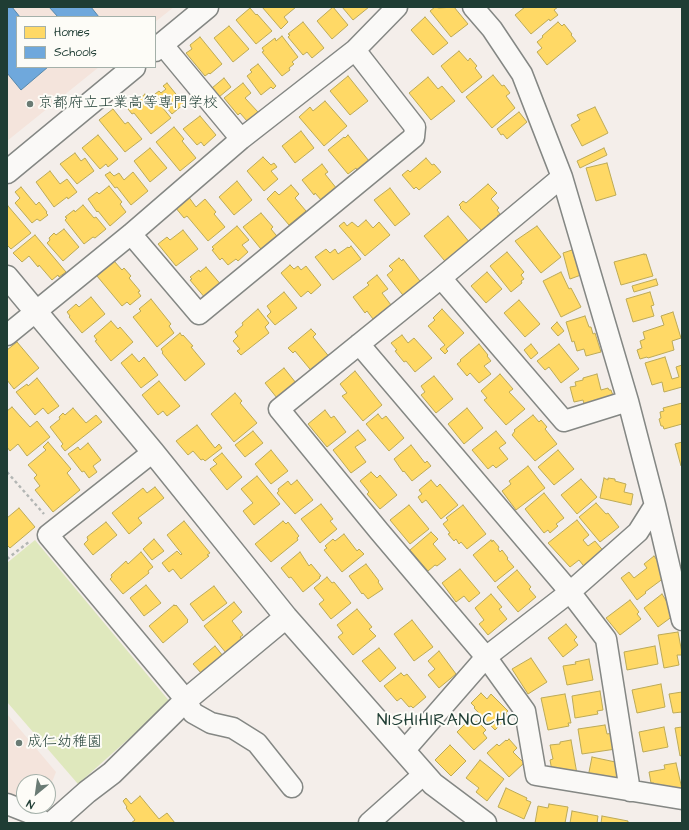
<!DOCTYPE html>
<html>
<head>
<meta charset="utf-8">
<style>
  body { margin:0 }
  #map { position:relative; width:689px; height:830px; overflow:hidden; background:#f4eeea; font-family:"Architects Daughter",sans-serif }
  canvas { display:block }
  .frame { position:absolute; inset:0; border:8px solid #1f3d34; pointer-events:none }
  .legend { position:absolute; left:16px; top:16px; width:140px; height:52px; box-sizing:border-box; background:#fdfcf7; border:1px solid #a4b0a9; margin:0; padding:5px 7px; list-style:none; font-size:12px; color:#1f3d34 }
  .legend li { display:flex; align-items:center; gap:8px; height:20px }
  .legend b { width:20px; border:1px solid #a4b0a9 }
  .north { position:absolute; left:16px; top:774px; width:40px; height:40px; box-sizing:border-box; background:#fdfcf7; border:1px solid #a4b0a9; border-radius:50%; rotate:209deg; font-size:11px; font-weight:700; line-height:16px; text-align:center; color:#1f3d34 }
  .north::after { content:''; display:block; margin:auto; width:14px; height:18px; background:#6a7b74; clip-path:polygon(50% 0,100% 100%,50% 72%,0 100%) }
</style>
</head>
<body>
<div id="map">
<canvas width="689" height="830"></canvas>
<div class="frame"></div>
<ul class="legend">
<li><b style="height:11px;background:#ffd966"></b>Homes</li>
<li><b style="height:11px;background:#6fa8dc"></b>Schools</li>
</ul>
<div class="north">N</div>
</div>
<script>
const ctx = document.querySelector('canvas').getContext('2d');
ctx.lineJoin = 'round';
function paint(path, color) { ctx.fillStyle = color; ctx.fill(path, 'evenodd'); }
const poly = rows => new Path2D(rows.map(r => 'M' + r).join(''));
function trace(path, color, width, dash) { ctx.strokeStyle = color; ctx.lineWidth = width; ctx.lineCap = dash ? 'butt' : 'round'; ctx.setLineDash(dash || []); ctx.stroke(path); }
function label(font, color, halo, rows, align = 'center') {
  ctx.font = font + ' "Architects Daughter","Klee One",sans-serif'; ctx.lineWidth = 4; ctx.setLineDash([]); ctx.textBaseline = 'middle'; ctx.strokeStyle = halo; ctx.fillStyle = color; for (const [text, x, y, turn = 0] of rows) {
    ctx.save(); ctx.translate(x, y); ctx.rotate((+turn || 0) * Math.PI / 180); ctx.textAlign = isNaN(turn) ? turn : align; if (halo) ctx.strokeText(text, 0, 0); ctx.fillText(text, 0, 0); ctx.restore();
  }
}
const built = poly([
  [7,7,174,7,155,22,155,17,17,17,17,67,99,67,7,141],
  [7,714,56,772,48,792,48,782,24,782,24,802,7,796]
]);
const green = poly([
  [35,540,170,702,78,784,7,702,7,563]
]);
const homes = poly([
  [262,7,296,7,284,17,288,22,281,29,262,7],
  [333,7,348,25,332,39,317,21,333,7],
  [342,7,369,7,353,20,342,7],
  [435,7,439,8,454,7,468,24,451,37,430,11,435,7],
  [525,7,558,7,554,10,558,15,550,21,549,19,531,34,515,15,525,7],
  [250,8,256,15,257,14,272,31,256,44,236,20,250,8],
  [425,17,448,43,433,55,411,30,425,17],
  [303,22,324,48,312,58,307,52,303,55,288,37,290,35,288,34,303,22],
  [558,22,562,26,564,24,572,34,571,35,576,41,547,65,537,52,542,48,537,42,543,37,542,36,558,22],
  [229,26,249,49,233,62,214,38,229,26],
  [282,36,298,57,292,62,294,64,289,68,290,70,282,76,262,52,264,51,262,48,275,38,276,41,282,36],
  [200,37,222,64,210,74,209,73,205,76,186,53,192,49,190,45,200,37],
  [459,51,468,61,470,58,477,66,475,68,482,77,462,93,441,66,459,51],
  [258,64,276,86,273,89,271,87,261,95,247,76,252,72,250,70,258,64],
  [493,75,502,86,504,85,510,93,506,96,515,108,492,128,466,97,493,75],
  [348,76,368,101,350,115,330,91,348,76],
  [428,77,438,89,442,86,455,101,431,120,409,93,428,77],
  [224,78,231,87,219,97,212,88,224,78],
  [167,83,184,104,172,114,155,94,159,91,161,93,166,89,163,86,167,83],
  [243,83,251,93,245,98,258,112,247,121,240,113,238,115,224,98,243,83],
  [145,94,150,99,153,96,171,118,151,134,134,113,132,114,128,109,145,94],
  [325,101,347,126,324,146,299,117,310,107,313,111,325,101],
  [595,107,608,133,582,146,571,125,580,120,577,115,595,107],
  [113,109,125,124,128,122,142,139,125,152,99,120,113,109],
  [519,112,527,122,507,139,503,134,501,135,497,129,519,112],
  [200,116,216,135,204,146,201,142,197,145,183,129,200,116],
  [174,127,184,139,182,141,196,158,180,171,156,142,174,127],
  [301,131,314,148,295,163,282,146,301,131],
  [98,135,118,159,108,167,106,164,100,169,82,148,98,135],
  [348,135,369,161,357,170,356,168,348,174,328,150,344,137,345,138,348,135],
  [150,148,167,168,150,182,134,161,150,148],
  [604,148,607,155,580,168,577,161,604,148],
  [75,153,81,161,85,158,94,171,77,184,60,164,75,153],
  [263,157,271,165,274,163,277,167,271,171,278,179,264,191,247,171,263,157],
  [426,158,432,165,434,164,441,172,419,190,416,187,414,189,402,175,408,170,410,172,426,158],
  [607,163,616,195,596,201,586,168,607,163],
  [322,164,328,172,325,174,337,189,322,201,315,193,314,195,302,180,322,164],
  [50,171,60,184,67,179,77,192,68,199,67,197,54,207,36,182,50,171],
  [110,172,114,176,119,173,124,180,133,172,148,191,131,205,117,187,115,188,105,175,110,172],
  [237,181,252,200,234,215,219,197,237,181],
  [488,184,497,193,491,199,499,208,497,210,500,214,497,216,501,220,486,235,460,208,461,207,459,205,463,201,466,203,488,184],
  [291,185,299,194,295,198,306,211,289,225,267,199,275,191,279,195,291,185],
  [109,186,122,202,120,204,126,212,110,226,98,211,97,212,88,199,97,192,99,194,109,186],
  [21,187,36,205,39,202,47,212,46,213,48,215,40,221,37,219,32,223,15,203,20,198,15,192,21,187],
  [390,188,410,214,395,226,374,200,390,188],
  [188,196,196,207,205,199,216,212,214,214,225,227,208,241,187,216,184,218,175,207,188,196],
  [83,205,94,218,96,217,106,229,95,238,93,237,84,244,65,220,67,218,65,217,74,210,75,212,83,205],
  [8,206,31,233,11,249,7,245,7,207,8,206],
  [261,213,273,227,271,229,281,241,265,254,243,227,261,213],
  [448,216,470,243,449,266,424,236,448,216],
  [366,220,373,228,379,222,390,235,365,256,339,226,344,222,347,226,352,222,358,227,366,220],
  [237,226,249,240,242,245,248,252,238,261,236,259,228,265,222,258,220,260,212,250,214,249,212,247,237,226],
  [537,226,561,257,541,273,515,241,537,226],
  [64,229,79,247,63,261,47,243,50,240,49,238,54,233,56,235,64,229],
  [183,230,198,249,176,266,158,244,167,237,170,240,183,230],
  [35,235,66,272,59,277,58,275,52,280,39,265,38,267,29,256,22,262,13,253,35,235],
  [351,246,361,259,333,280,315,257,326,249,330,253,335,249,338,254,348,247,349,248,351,246],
  [572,250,581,275,570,279,563,253,572,250],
  [507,252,524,272,521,275,524,279,521,281,522,283,511,292,490,266,507,252],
  [644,254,644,255,646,254,653,276,621,285,614,262,644,254],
  [399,258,402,261,403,259,423,285,406,299,387,275,393,270,389,266,399,258],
  [114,261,122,270,124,268,131,276,129,278,140,291,138,292,141,296,130,305,127,302,122,306,97,276,114,261],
  [290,265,294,269,298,266,301,270,306,266,321,285,311,294,308,291,301,297,281,273,290,265],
  [206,267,222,286,206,299,190,280,192,279,190,277,199,270,200,272,206,267],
  [487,272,502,289,486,303,471,286,487,272],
  [561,272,569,289,571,288,581,307,561,317,543,281,561,272],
  [377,275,388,289,382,293,391,305,373,319,367,311,365,313,353,297,369,285,367,283,377,275],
  [656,279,658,285,634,292,632,286,656,279],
  [284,292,297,308,275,325,267,316,271,312,267,306,284,292],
  [650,292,654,305,651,306,654,316,633,322,626,299,650,292],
  [91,297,105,314,82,333,69,317,70,316,67,312,76,304,79,307,91,297],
  [151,299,171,324,169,326,174,333,157,347,133,317,141,311,139,309,151,299],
  [519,300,540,324,525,337,504,313,519,300],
  [258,309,269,323,265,327,269,333,241,355,237,351,240,349,233,341,238,336,235,332,243,325,242,323,258,309],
  [442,309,464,333,446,349,448,351,445,354,440,349,445,345,428,326,435,320,433,318,442,309],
  [673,312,681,338,672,341,674,350,648,358,647,357,640,359,637,350,642,348,640,341,645,339,643,332,664,325,661,316,673,312],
  [585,316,589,327,591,327,593,334,595,333,601,352,586,356,584,349,577,351,574,341,572,342,566,322,585,316],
  [111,321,118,329,120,327,133,342,111,361,95,341,97,340,94,336,111,321],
  [557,322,564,331,558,336,551,328,557,322],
  [311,329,316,334,313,337,331,359,314,374,295,351,293,353,288,348,311,329],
  [180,333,182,336,183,335,193,346,191,347,205,364,185,381,162,353,163,352,161,349,180,333],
  [402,335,408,343,414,338,432,358,415,372,406,361,404,362,395,351,397,350,391,343,402,335],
  [17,342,39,368,14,389,7,380,7,350,17,342],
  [479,344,488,355,487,356,491,361,484,366,491,374,479,383,470,373,467,376,457,364,461,361,460,360,479,344],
  [531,344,538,353,531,359,524,350,531,344],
  [559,344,579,369,561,383,549,367,545,370,537,361,559,344],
  [132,354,139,362,144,357,158,375,141,388,121,363,132,354],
  [665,357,672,379,679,377,676,367,682,365,682,387,664,392,662,382,652,385,645,363,665,357],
  [284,368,300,388,281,403,265,383,284,368],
  [355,371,382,405,363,421,342,396,347,393,340,384,355,371],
  [500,374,513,389,509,392,525,409,506,425,484,400,487,398,481,391,500,374],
  [597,374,601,390,608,388,609,390,611,390,615,401,590,411,587,403,584,404,583,400,574,402,570,387,576,386,575,382,583,380,583,378,597,374],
  [434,376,453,399,436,413,421,395,425,392,421,386,434,376],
  [37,378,59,406,48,414,43,408,35,415,16,392,27,384,28,386,37,378],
  [159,381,180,406,167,416,163,411,158,415,142,395,159,381],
  [235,393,242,401,240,403,257,423,234,442,211,414,235,393],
  [682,403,682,424,664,429,663,426,661,426,659,419,661,418,660,412,664,411,663,408,682,403],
  [12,407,30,427,37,421,50,437,27,456,18,444,10,451,7,447,7,411,12,407],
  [73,408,86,423,96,415,102,422,65,451,61,446,63,444,50,427,60,419,59,417,63,413,65,415,73,408],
  [467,408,483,428,464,444,448,424,467,408],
  [325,410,331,418,334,416,346,432,327,447,308,424,325,410],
  [378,414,382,419,386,416,404,438,389,451,366,424,378,414],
  [533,415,539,422,541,420,547,427,545,429,557,444,535,461,512,435,515,431,514,430,533,415],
  [197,425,215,448,219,444,222,448,205,461,203,459,201,460,193,451,188,455,176,441,197,425],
  [358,430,366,440,355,447,366,462,351,473,333,450,358,430],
  [253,431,263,443,245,457,235,445,253,431],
  [496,431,506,443,499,448,508,459,496,468,493,465,488,469,472,450,496,431],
  [48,442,71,469,67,473,80,490,53,512,35,490,40,486,34,478,37,475,28,465,46,450,43,447,48,442],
  [682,442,682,466,681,466,675,444,682,442],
  [88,443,101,460,93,466,97,472,89,478,84,471,82,472,68,454,78,447,80,450,88,443],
  [411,445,425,463,427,461,431,466,412,481,404,471,403,472,394,459,411,445],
  [271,450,288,471,271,484,255,464,271,450],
  [558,450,574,469,554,485,538,467,558,450],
  [222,453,242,477,227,490,210,469,217,464,213,460,222,453],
  [528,466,545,488,516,510,502,491,511,484,509,481,528,466],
  [371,472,377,478,380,475,397,495,380,509,367,494,369,492,360,481,371,472],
  [257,476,280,504,254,525,243,511,253,503,241,489,257,476],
  [604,478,608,480,608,478,615,479,615,481,626,484,624,492,633,494,631,505,600,498,604,478],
  [581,479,597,497,577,514,561,495,581,479],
  [297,480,313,500,295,514,277,493,279,491,278,489,288,481,291,485,297,480],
  [431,480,437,487,440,484,458,505,441,519,426,500,422,503,418,497,422,494,419,490,431,480],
  [155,487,164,498,138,518,142,523,129,534,112,513,143,488,147,493,155,487],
  [544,493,564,518,556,524,558,526,550,533,548,530,544,533,525,509,544,493],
  [596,503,606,514,608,513,619,527,600,542,579,517,596,503],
  [321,504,333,519,330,521,337,529,320,543,301,519,321,504],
  [409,505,429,529,410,544,390,520,409,505],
  [463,505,486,534,467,549,461,542,459,544,456,539,454,541,448,534,450,533,443,524,448,520,446,518,463,505],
  [19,508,35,527,10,548,7,545,7,518,19,508],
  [577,520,589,535,583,540,588,546,595,541,606,554,587,570,579,560,570,567,548,543,577,520],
  [184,521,210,553,207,555,209,556,181,579,173,569,169,572,162,563,177,551,181,555,182,554,167,535,184,521],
  [283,521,286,524,288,522,299,536,297,538,298,540,271,562,255,544,283,521],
  [106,522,117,535,93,555,84,544,88,540,87,537,106,522],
  [431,532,438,539,433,544,446,559,437,566,435,565,428,571,410,550,431,532],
  [344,534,357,551,359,549,364,554,342,572,324,550,327,548,325,546,333,539,335,541,344,534],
  [154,539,164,551,152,560,143,549,154,539],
  [491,540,492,542,493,540,499,547,498,549,500,552,502,550,508,558,507,559,514,567,495,582,473,555,491,540],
  [141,552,153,567,148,571,149,573,123,594,110,579,112,577,111,575,126,561,128,564,141,552],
  [300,552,309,566,311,564,321,576,319,577,320,578,303,592,291,577,289,578,281,568,300,552],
  [654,556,668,575,645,592,646,593,637,600,621,578,629,572,634,578,647,568,644,564,654,556],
  [366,564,379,581,378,582,383,589,368,599,363,593,362,594,349,576,366,564],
  [460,569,480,593,469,602,464,596,456,602,442,583,460,569],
  [517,570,531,587,529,589,536,597,518,612,497,587,517,570],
  [327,577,332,583,334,582,351,603,331,619,319,604,324,600,314,588,327,577],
  [146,585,161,603,144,616,130,598,146,585],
  [214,586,227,603,203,621,190,604,214,586],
  [491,594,502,607,499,609,507,619,488,635,479,624,484,620,475,608,491,594],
  [662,594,667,602,670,600,677,613,658,627,644,608,662,594],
  [630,600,639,612,637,614,641,619,620,635,606,618,630,600],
  [234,602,242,612,232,621,243,635,240,637,247,646,231,659,204,626,234,602],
  [174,605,175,606,176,605,188,620,187,621,188,622,163,643,149,626,174,605],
  [357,609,372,627,369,629,376,636,353,655,338,637,343,633,337,625,357,609],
  [412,620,433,647,414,661,394,634,412,620],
  [566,624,577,637,574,640,578,645,563,657,548,638,566,624],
  [678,632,682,653,682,655,677,655,679,665,664,668,658,635,678,632],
  [215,646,223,656,202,674,193,664,215,646],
  [655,646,658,664,627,670,624,652,655,646],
  [379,648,396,668,380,682,362,661,379,648],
  [439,651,456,674,439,688,428,675,435,669,428,661,439,651],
  [531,658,547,682,528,694,512,669,531,658],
  [589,659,593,680,567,685,563,666,576,664,575,662,589,659],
  [401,673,404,676,407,674,426,697,413,708,411,706,409,707,401,698,397,701,384,686,401,673],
  [661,684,665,707,637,713,632,690,661,684],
  [600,691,603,710,597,711,598,714,575,718,572,696,600,691],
  [682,692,682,712,673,713,669,694,682,692],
  [481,693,487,699,491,694,508,711,506,713,509,716,495,730,474,708,475,707,471,703,481,693],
  [565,694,571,723,568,723,569,726,548,730,541,698,565,694],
  [470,719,474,723,477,721,486,730,483,733,487,738,474,750,457,732,470,719],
  [605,725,607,734,613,733,616,749,582,754,578,729,605,725],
  [664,727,668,747,643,752,639,732,664,727],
  [682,727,682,755,680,756,675,728,682,727],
  [509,739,517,748,513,752,524,763,509,777,487,753,497,744,499,746,506,740,507,741,509,739],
  [571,740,577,774,552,771,550,760,553,759,550,745,560,744,560,742,571,740],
  [450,745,466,761,451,776,435,760,450,745],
  [592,757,620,763,617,783,588,777,592,757],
  [480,760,504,779,487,801,476,792,479,788,466,778,480,760],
  [676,763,682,789,657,794,654,783,651,783,649,772,665,769,664,765,676,763],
  [506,788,527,798,526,800,531,802,524,819,498,807,506,788],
  [140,796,159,819,167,813,175,823,131,823,135,820,126,808,127,807,123,801,126,798,131,804,140,796],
  [549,804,568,807,565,823,535,823,538,806,548,808,549,804],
  [572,811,598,816,597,823,570,823,572,811],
  [602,816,628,821,628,823,601,823,602,816]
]);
const schools = poly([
  [7,7,12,7,20,17,17,17,17,67,48,67,21,90,7,73,7,7],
  [49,7,91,7,99,17,58,17,49,7]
]);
const path = poly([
  [7,472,44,514],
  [7,559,30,541]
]);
const minor = poly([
  [162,44,241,139],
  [562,177,441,278,279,409,379,531,486,657,525,711,536,775,682,799],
  [131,234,199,314,414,137,415,127,355,50],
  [441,278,564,421,628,401],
  [7,335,131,234,241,139,355,50,397,7],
  [359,344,570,592,606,639,630,791],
  [153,452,48,535,186,700,193,713,211,723,233,728,257,743,292,787],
  [655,505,682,620],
  [404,751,486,657,570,592,638,532,655,505,628,401,562,177,522,74,492,29,473,7],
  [7,804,35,815,44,823],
  [369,823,424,774]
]);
const tertiary = poly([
  [155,50,207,7],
  [7,172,134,67],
  [7,277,153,452,286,617,433,784,485,823],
  [52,823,87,792,112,773,186,700,286,617]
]);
const markers = [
  [30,104,4,"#6a7b74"],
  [19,743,4,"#6a7b74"]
];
const poiNames = [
  ["京都府立工業高等専門学校",38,104],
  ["成仁幼稚園",27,743]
];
const quarterNames = [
  ["NISHIHIRANOCHO",448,721]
];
paint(built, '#f4e4dc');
paint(green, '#dfe8bd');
paint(homes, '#ffd966');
trace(homes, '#bcaa57', 1);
paint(schools, '#6fa8dc');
trace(schools, '#5788aa', 1);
trace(minor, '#848784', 23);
trace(tertiary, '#848784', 25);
trace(path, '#b3b6b4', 2.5, [3, 3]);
trace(minor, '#faf9f7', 20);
trace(tertiary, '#faf9f7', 22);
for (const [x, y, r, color] of markers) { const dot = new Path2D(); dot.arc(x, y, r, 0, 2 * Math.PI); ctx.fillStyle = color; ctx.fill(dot); trace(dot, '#fdfcf7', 1.5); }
label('15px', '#1f3d34', '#fdfcf7', poiNames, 'left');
ctx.letterSpacing = '1px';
label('17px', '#1f3d34', '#fdfcf7', quarterNames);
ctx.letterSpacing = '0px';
</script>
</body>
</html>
